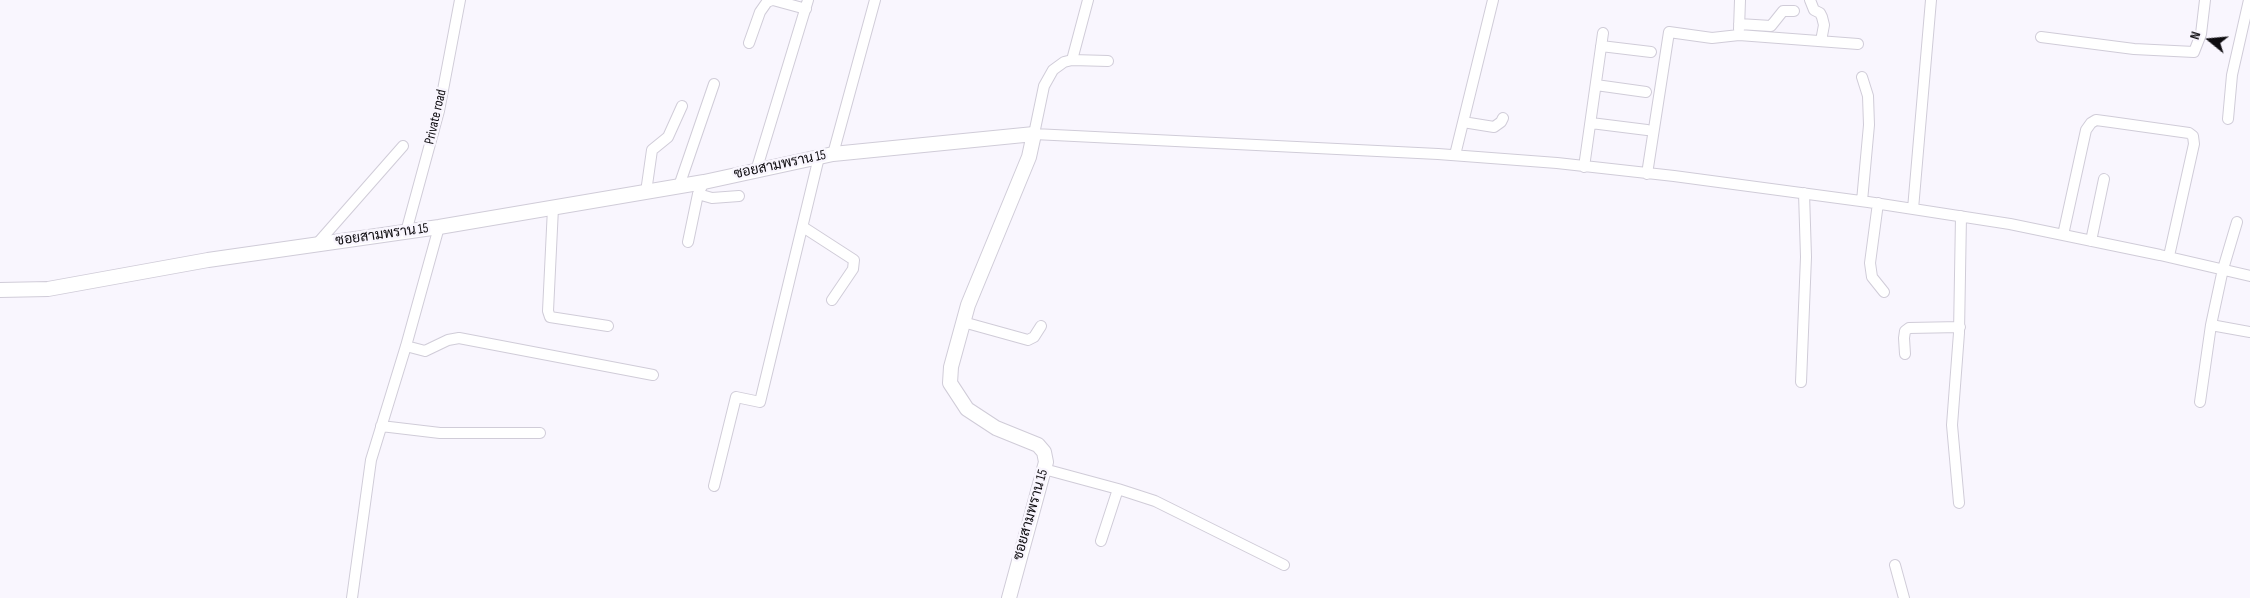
<!DOCTYPE html>
<html>
<head>
<meta charset="utf-8">
<style>
  body { margin:0 }
  #map { position:relative; width:2250px; height:598px; overflow:hidden; background:#f9f6fe; font-family:"Sofia Sans Condensed",sans-serif }
  canvas { display:block }
  .north { position:absolute; left:2185px; top:15px; width:50px; height:50px; -webkit-text-stroke:4px #f9f6fe; paint-order:stroke; rotate:287deg; font-size:14px; font-weight:700; line-height:20px; text-align:center; color:#0e0c10 }
  .north::after { content:''; display:block; margin:auto; width:18px; height:22px; background:#0e0c10; clip-path:polygon(50% 0,100% 100%,50% 72%,0 100%) }
</style>
</head>
<body>
<div id="map">
<canvas width="2250" height="598"></canvas>
<div class="north">N</div>
</div>
<script>
const ctx = document.querySelector('canvas').getContext('2d');
ctx.lineJoin = 'round';
const poly = rows => new Path2D(rows.map(r => 'M' + r).join(''));
function trace(path, color, width, dash) { ctx.strokeStyle = color; ctx.lineWidth = width; ctx.lineCap = dash ? 'butt' : 'round'; ctx.setLineDash(dash || []); ctx.stroke(path); }
function label(font, color, halo, rows, align = 'center') {
  ctx.font = font + ' "Sofia Sans Condensed",Sarabun,sans-serif'; ctx.lineWidth = 5; ctx.setLineDash([]); ctx.textBaseline = 'middle'; ctx.strokeStyle = halo; ctx.fillStyle = color; for (const [text, x, y, turn = 0] of rows) {
    ctx.save(); ctx.translate(x, y); ctx.rotate((+turn || 0) * Math.PI / 180); ctx.textAlign = isNaN(turn) ? turn : align; if (halo) ctx.strokeText(text, 0, 0); ctx.fillText(text, 0, 0); ctx.restore();
  }
}
const street = poly([
  [773,0,806,9],
  [1810,0,1814,10,1820,13,1822,17,1824,25,1821,41],
  [1739,24,1771,26,1783,11,1794,11],
  [1739,29,1740,0],
  [2041,37,2134,49,2194,52,2201,34,2205,0],
  [749,43,760,12,767,2,772,0],
  [1601,46,1651,52],
  [1072,60,1088,0],
  [1108,61,1072,60,1064,62,1053,70,1044,86,1034,134,1438,154,1557,163,1674,176,1868,202,2010,224,2160,255,2250,276],
  [1596,85,1646,92],
  [2228,119,2232,75,2249,0],
  [1463,122,1494,127,1501,122,1503,118],
  [1591,123,1647,130],
  [833,154,875,0],
  [1455,155,1493,0],
  [1584,167,1603,33],
  [756,171,808,0],
  [1647,174,1669,32,1712,38,1739,35,1858,44],
  [679,186,714,84],
  [646,192,652,150,668,137,682,106],
  [698,194,712,198,739,196],
  [1862,201,1869,125,1868,96,1862,77],
  [1878,203,1870,263,1872,277,1884,292],
  [553,208,548,311,550,317,608,326],
  [1913,209,1931,0],
  [803,227,854,260,853,269,832,300],
  [406,232,439,111,460,0],
  [2063,235,2086,130,2091,123,2096,120,2111,122,2189,133,2193,136,2194,144,2169,256],
  [2091,241,2104,179],
  [688,242,698,194,704,182],
  [316,245,403,146],
  [963,322,1028,340,1034,337,1041,326],
  [2211,325,2250,332],
  [406,346,425,351,448,340,459,338,653,375],
  [1905,354,1904,338,1905,331,1909,328,1960,327],
  [1801,382,1806,257,1804,193],
  [2200,402,2211,325,2223,269,2237,222],
  [381,426,440,433,540,433],
  [1044,469,1118,489,1155,501,1284,565],
  [714,486,736,397,760,402,819,157],
  [1959,503,1952,425,1959,333,1961,216],
  [1101,541,1118,489],
  [1895,565,1904,598],
  [352,598,371,460,406,346,439,227]
]);
const secondary = poly([
  [0,290,48,289,208,260,439,227,704,182,833,154,1034,134,1029,157,968,305,951,367,950,383,967,409,996,428,1038,445,1044,452,1046,462,1009,598]
]);
const streetNames = [
  ["Private road",436,117,-77],
  ["ซอยสามพราน 15",780,165,-12],
  ["ซอยสามพราน 15",382,235,-8],
  ["ซอยสามพราน 15",1031,515,-74]
];
trace(street, '#d0ccd8', 12);
trace(secondary, '#d0ccd8', 16);
trace(street, '#fff', 10);
trace(secondary, '#fff', 14);
label('14px', '#0e0c10', '#f9f6fe', streetNames);
</script>
</body>
</html>
